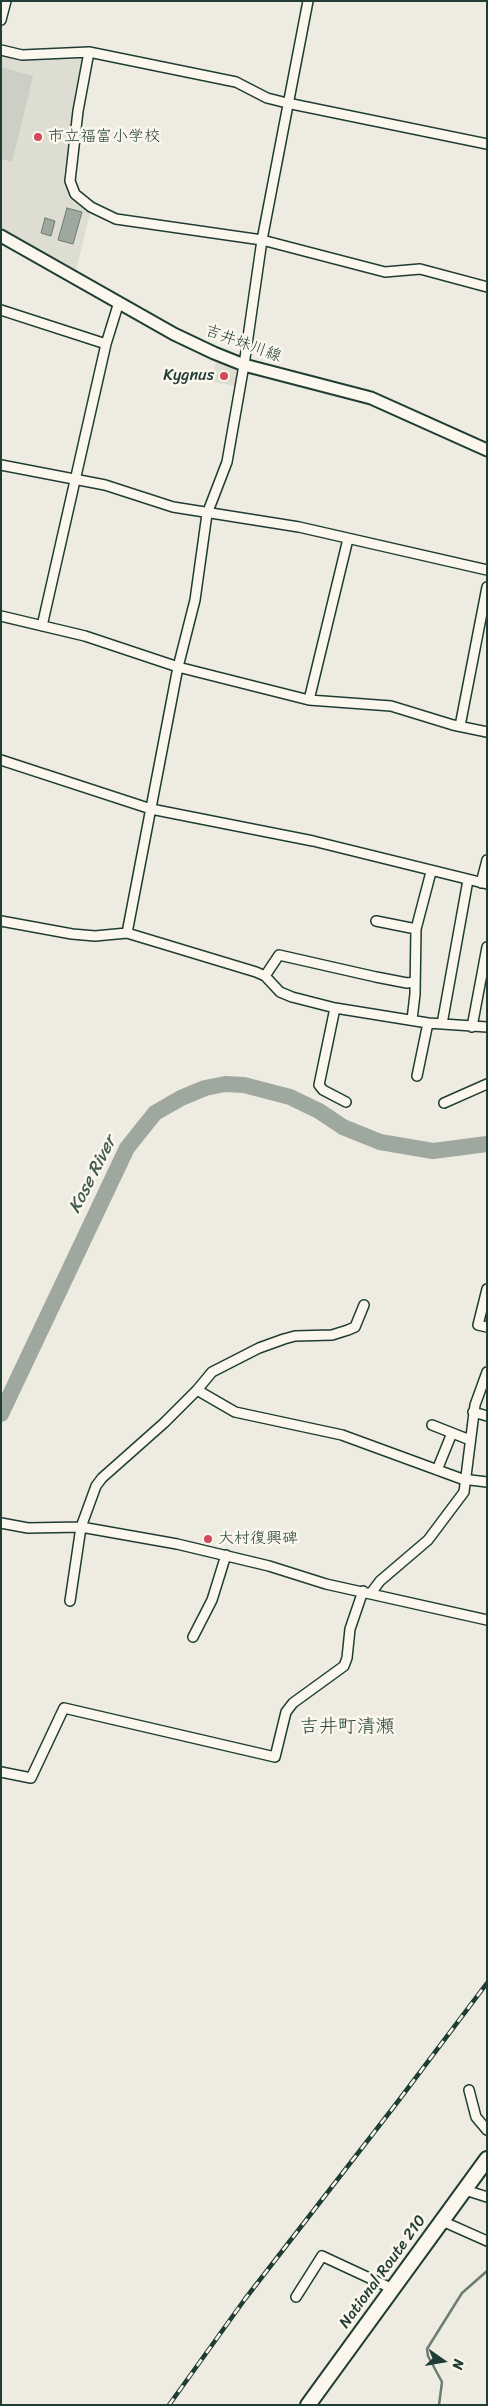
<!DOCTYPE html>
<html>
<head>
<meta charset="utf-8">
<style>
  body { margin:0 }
  #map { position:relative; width:488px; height:2406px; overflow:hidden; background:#eeece1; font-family:Sriracha,sans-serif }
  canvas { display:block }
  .frame { position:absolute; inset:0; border:2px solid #1f3d34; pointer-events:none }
  .north { position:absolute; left:418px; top:2336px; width:50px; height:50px; -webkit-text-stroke:4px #fbf7ec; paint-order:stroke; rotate:103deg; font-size:14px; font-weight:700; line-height:20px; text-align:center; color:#1f3d34 }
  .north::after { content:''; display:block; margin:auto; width:18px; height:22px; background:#1f3d34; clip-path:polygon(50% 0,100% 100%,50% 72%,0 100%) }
</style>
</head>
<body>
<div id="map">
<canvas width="488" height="2406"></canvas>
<div class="frame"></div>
<div class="north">N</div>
</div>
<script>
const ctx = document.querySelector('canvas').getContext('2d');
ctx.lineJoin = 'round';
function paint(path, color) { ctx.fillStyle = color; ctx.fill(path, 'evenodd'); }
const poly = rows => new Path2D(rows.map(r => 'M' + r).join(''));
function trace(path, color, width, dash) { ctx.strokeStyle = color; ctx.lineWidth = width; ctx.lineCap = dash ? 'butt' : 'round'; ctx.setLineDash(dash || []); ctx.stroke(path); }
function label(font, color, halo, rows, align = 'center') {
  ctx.font = font + ' Sriracha,"Klee One",sans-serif'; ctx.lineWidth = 5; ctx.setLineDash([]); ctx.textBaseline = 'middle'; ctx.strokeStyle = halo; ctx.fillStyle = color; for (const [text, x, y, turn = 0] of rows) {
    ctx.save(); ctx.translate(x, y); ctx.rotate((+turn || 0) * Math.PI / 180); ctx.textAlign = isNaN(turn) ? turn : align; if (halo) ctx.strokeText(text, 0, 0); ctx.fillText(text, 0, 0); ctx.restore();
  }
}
const built = poly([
  [1,55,24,59,81,55,84,62,64,175,75,198,91,209,76,270,1,230],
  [217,361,236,368,239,372,236,386,209,381]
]);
const green = poly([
  [1,67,33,76,12,162,1,159]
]);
const water = poly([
  [67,208,82,212,73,244,58,240,67,208],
  [45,218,55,221,51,236,41,233,45,218]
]);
const stream = poly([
  [439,2405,442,2382,428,2356,427,2349,462,2293,487,2271]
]);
const river = poly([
  [1,1414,127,1148,155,1113,181,1098,205,1088,225,1084,244,1085,290,1097,319,1111,343,1127,380,1142,433,1151,487,1144]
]);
const minor = poly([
  [1,20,6,1],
  [1,50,22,55,89,52,236,82,267,98,287,103,487,144],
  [89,52,78,111,70,181,75,194,91,207,116,219,262,240,385,272,420,269,487,287],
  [1,310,106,344,119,302],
  [1,465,105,485,173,507,299,527,487,570],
  [1,616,85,636,178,667,309,700,391,706,453,725,487,732],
  [42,626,106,344],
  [309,700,348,539],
  [460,726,487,587],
  [1,760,151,809,313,841,487,884],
  [481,883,487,860],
  [1,921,72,934,95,936,127,933,256,972,265,976,280,992,292,997,335,1008,428,1023,487,1027],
  [376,921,416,929],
  [127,933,178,667,195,600,207,514,227,462,244,365,262,240,308,1],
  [265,976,279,955,376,977,407,983,415,982],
  [335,1008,319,1085,323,1090,346,1102],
  [412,1020,415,994,416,929,431,872],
  [442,1024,468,880],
  [472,1027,487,947],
  [417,1076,428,1023],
  [444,1103,487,1084],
  [487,1289,478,1325,487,1327],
  [197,1390,235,1412,342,1435,462,1479,487,1482],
  [473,1412,487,1416],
  [432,1425,470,1440],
  [437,1470,452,1433],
  [1,1523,28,1528,81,1527,177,1544,269,1566,326,1584,487,1620],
  [371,1593,380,1581,428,1540,464,1492,475,1405,487,1372],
  [70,1601,81,1527,96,1486,102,1478,164,1423,197,1390,212,1372,259,1348,284,1339,295,1336,332,1335,348,1330,355,1327,364,1305],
  [193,1637,212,1600,226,1555],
  [1,1772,31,1778,64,1708,275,1757,286,1712,293,1703,344,1666,347,1658,350,1629,363,1591],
  [469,2090,476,2117,487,2130],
  [465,2190,487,2197],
  [442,2221,487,2241],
  [296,2297,322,2256,393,2289]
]);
const major = poly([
  [1,236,174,334,214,353,244,365,371,398,487,450]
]);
const highway = poly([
  [308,2405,487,2159]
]);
const rail = poly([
  [169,2405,245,2299,396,2104,487,1983]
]);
const markers = [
  [38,137,5,"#d1495b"],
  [224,376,5,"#d1495b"],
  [208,1539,5,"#d1495b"]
];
const poiNames = [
  ["市立福富小学校",48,137],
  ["Kygnus",214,376,"right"],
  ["大村復興碑",218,1539]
];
const streetNames = [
  ["吉井妹川線",243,344,20],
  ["National Route 210",383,2272,-54]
];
const waterNames = [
  ["Kose River",93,1175,-63]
];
const quarterNames = [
  ["吉井町清瀬",347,1727]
];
paint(built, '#ddddd2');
paint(green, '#cbcfc4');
paint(water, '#9fa89f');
trace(water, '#6c7d74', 1);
trace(stream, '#6c7d74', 2.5);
trace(river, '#9fa89f', 16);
trace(minor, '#1f3d34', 12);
trace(major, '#1f3d34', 15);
trace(highway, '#1f3d34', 18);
trace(minor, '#fbf7ec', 9);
trace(major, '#fbf7ec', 11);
trace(highway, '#fbf7ec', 14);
trace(rail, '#1f3d34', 4.5);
trace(rail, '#fbf7ec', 2.5, [8]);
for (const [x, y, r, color] of markers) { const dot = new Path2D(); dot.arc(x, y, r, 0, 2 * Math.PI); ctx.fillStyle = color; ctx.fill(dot); trace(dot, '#fbf7ec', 2); }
label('16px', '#1f3d34', '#fbf7ec', poiNames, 'left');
label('16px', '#1f3d34', '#fbf7ec', streetNames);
label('italic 18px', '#455d54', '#fbf7ec', waterNames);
label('19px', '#1f3d34', '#fbf7ec', quarterNames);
</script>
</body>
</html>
